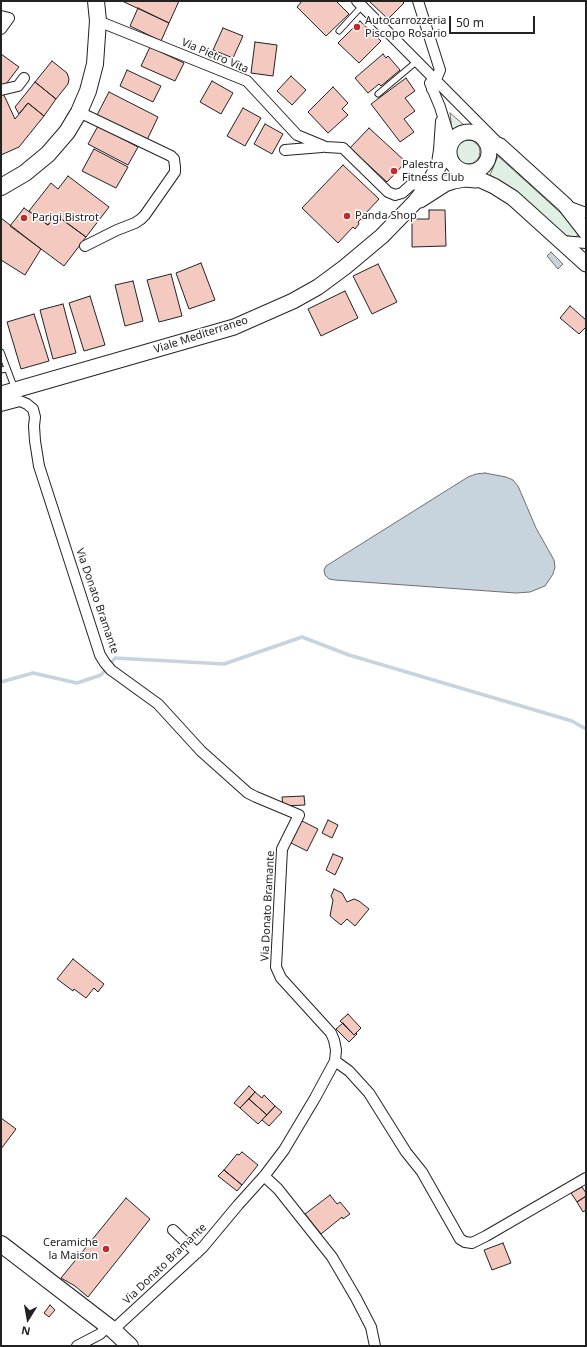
<!DOCTYPE html>
<html>
<head>
<meta charset="utf-8">
<style>
  body { margin:0 }
  #map { position:relative; width:587px; height:1347px; overflow:hidden; background:#fff; font-family:"Noto Sans",sans-serif }
  canvas { display:block }
  .frame { position:absolute; inset:0; border:2px solid #222; pointer-events:none }
  .north { position:absolute; left:8px; top:1299px; width:40px; height:40px; -webkit-text-stroke:3px #fff; paint-order:stroke; rotate:191deg; font-size:11px; font-weight:700; line-height:16px; text-align:center; color:#222 }
  .north::after { content:''; display:block; margin:auto; width:14px; height:18px; background:#222; clip-path:polygon(50% 0,100% 100%,50% 72%,0 100%) }
  .scale { position:absolute; left:449px; top:16px; width:86px; height:18px; box-sizing:border-box; border:2px solid #222; border-top:0; padding-left:5px; font-size:12px; line-height:14px; white-space:nowrap; color:#222; -webkit-text-stroke:3px #fff; paint-order:stroke }
</style>
</head>
<body>
<div id="map">
<canvas width="587" height="1347"></canvas>
<div class="frame"></div>
<div class="north">N</div>
<div class="scale">50 m</div>
</div>
<script>
const ctx = document.querySelector('canvas').getContext('2d');
ctx.lineJoin = 'round';
function paint(path, color) { ctx.fillStyle = color; ctx.fill(path, 'evenodd'); }
const poly = rows => new Path2D(rows.map(r => 'M' + r).join(''));
function trace(path, color, width, dash) { ctx.strokeStyle = color; ctx.lineWidth = width; ctx.lineCap = dash ? 'butt' : 'round'; ctx.setLineDash(dash || []); ctx.stroke(path); }
function label(font, color, halo, rows, align = 'center') {
  ctx.font = font + ' "Noto Sans",sans-serif'; ctx.lineWidth = 3; ctx.setLineDash([]); ctx.textBaseline = 'middle'; ctx.strokeStyle = halo; ctx.fillStyle = color; for (const [text, x, y, turn = 0] of rows) {
    ctx.save(); ctx.translate(x, y); ctx.rotate((+turn || 0) * Math.PI / 180); ctx.textAlign = isNaN(turn) ? turn : align; if (halo) ctx.strokeText(text, 0, 0); ctx.fillText(text, 0, 0); ctx.restore();
  }
}
const green = poly([
  [450,113,464,125,464,126,452,131,450,113],
  '456 152a12 12 0 1 1 24 0a12 12 0 1 1-24 0Z',
  [498,156,563,215,579,235,575,237,561,235,520,195,490,175,498,156]
]);
const water = poly([
  [551,252,563,264,558,269,547,256,551,252],
  [485,473,506,477,513,480,518,486,536,528,554,560,555,567,553,574,545,586,530,592,516,593,335,580,329,579,325,575,324,570,326,566,468,477,476,474,485,473]
]);
const stream = poly([
  [1,682,33,673,77,683,101,675,115,658,224,664,302,637,349,655,572,721,586,729]
]);
const building = poly([
  [122,1,179,1,169,23,122,1],
  [302,1,336,1,349,14,326,36,297,7,302,1],
  [372,1,402,1,404,3,388,19,370,2,372,1],
  [138,8,169,23,161,41,130,26,138,8],
  [360,21,381,41,359,63,338,43,360,21],
  [223,28,243,36,233,58,213,50,223,28],
  [255,42,277,45,273,76,251,73,255,42],
  [150,47,184,63,175,81,141,66,150,47],
  [1,54,19,67,6,84,1,85,1,54],
  [383,54,386,58,388,56,400,70,381,86,379,84,368,93,355,78,383,54],
  [52,61,67,73,69,79,68,84,56,99,35,82,52,61],
  [127,70,161,86,153,102,120,86,127,70],
  [291,76,306,90,292,105,277,91,291,76],
  [406,78,415,91,405,98,415,111,404,119,414,132,400,142,371,104,406,78],
  [212,81,233,93,221,114,200,102,212,81],
  [35,82,56,99,44,116,28,103,19,114,15,107,35,82],
  [333,87,348,103,342,109,348,115,328,133,308,112,333,87],
  [109,92,158,117,147,140,97,115,109,92],
  [1,93,3,93,15,119,28,103,44,116,19,147,1,155,1,93],
  [243,108,261,118,245,146,227,136,243,108],
  [265,124,283,134,272,154,254,144,265,124],
  [98,126,138,147,128,165,88,144,98,126],
  [369,128,406,162,387,182,350,148,369,128],
  [94,149,128,167,116,188,82,171,94,149],
  [343,165,379,199,365,214,367,216,363,220,361,219,358,222,359,224,355,229,353,227,338,243,302,208,343,165],
  [68,176,109,207,86,237,56,215,48,225,29,211,51,183,58,189,68,176],
  [24,208,48,225,56,215,86,237,64,266,10,226,24,208],
  [429,210,445,210,446,246,412,247,412,219,429,219,429,210],
  [1,218,41,249,25,275,1,260,1,218],
  [201,263,215,300,189,309,176,273,201,263],
  [378,264,397,302,372,314,353,276,378,264],
  [171,274,182,316,159,322,147,280,171,274],
  [133,281,143,321,125,326,115,285,133,281],
  [345,291,358,318,321,336,308,309,345,291],
  [90,296,105,345,84,351,69,303,90,296],
  [63,304,76,353,53,359,40,310,63,304],
  [570,306,586,320,586,327,579,334,560,318,570,306],
  [34,314,49,361,21,369,7,322,34,314],
  [304,796,305,805,283,806,282,797,304,796],
  [300,820,318,829,307,851,289,842,300,820],
  [328,820,338,825,332,838,322,833,328,820],
  [333,854,343,858,335,875,326,870,333,854],
  [334,889,342,893,347,902,354,899,359,901,369,909,355,926,347,919,341,925,330,916,333,900,331,896,334,889],
  [73,959,104,984,98,992,94,988,86,998,74,989,73,991,57,979,73,959],
  [348,1014,361,1028,354,1035,340,1021,348,1014],
  [343,1023,354,1035,356,1033,357,1034,349,1042,336,1029,343,1023],
  [249,1086,255,1092,240,1108,234,1103,249,1086],
  [255,1092,262,1098,264,1095,275,1106,267,1115,249,1099,255,1092],
  [249,1099,267,1115,258,1124,240,1108,249,1099],
  [275,1106,282,1112,269,1126,262,1120,275,1106],
  [1,1118,16,1129,1,1149,1,1118],
  [242,1152,258,1165,242,1185,224,1170,237,1154,239,1155,242,1152],
  [224,1170,242,1185,237,1191,218,1176,224,1170],
  [582,1187,586,1193,586,1196,577,1202,571,1193,582,1187],
  [330,1195,337,1204,340,1202,350,1214,343,1219,342,1217,321,1234,305,1214,330,1195],
  [586,1196,586,1210,583,1212,577,1202,586,1196],
  [126,1198,150,1219,88,1297,75,1286,61,1278,126,1198],
  [503,1243,511,1263,492,1270,484,1250,503,1243],
  [50,1305,55,1310,49,1317,44,1313,50,1305]
]);
const lane = poly([
  [339,31,362,6],
  [378,94,416,62],
  [1,352,15,389],
  [1,370,7,369]
]);
const street = poly([
  [357,1,495,140],
  [418,1,440,70,432,89],
  [1,16,9,18,1,29],
  [98,21,247,81,297,135,326,147,343,148,388,192,395,195,402,193,411,185,418,184,426,188],
  [430,83,440,107,451,143],
  [1,90,18,86,24,78],
  [79,112,171,156,174,159,175,167,175,172,145,215,141,219,135,223,117,230,85,246],
  [285,150,322,147],
  [437,163,439,150,441,121],
  [567,206,586,213],
  [561,241,586,243],
  [1,406,20,401,27,404,33,409,35,417,34,426,35,441,39,466,100,655,105,663,111,670,158,704,201,751,248,793,256,797,299,815,282,849,276,967,281,978,331,1033,334,1040,336,1050,335,1061,315,1098,284,1150,265,1175,238,1205,203,1247,113,1330],
  [335,1061,349,1071,369,1093,406,1152,422,1172,460,1239,465,1242,472,1243,486,1236,586,1178],
  [264,1176,278,1189,332,1257,356,1298,371,1327,375,1346],
  [173,1230,197,1253],
  [77,1346,100,1334,108,1326]
]);
const secondary = poly([
  '449 152a20 20 0 1 1 40 0a20 20 0 1 1-40 0Z',
  [483,138,500,146,565,205,586,232],
  [463,172,494,186,513,198,586,264],
  [420,200,445,184,454,181,465,179,476,180],
  [1,394,234,327,293,301,318,287,345,267,382,236,415,202,426,188,449,148]
]);
const primary = poly([
  [1,187,25,173,48,154,67,132,79,112,88,91,95,64,98,21,96,1],
  [1,1244,113,1330,130,1346]
]);
const markers = [
  [357,27,4,"#c62828"],
  [394,171,4,"#c62828"],
  [347,216,4,"#c62828"],
  [24,218,4,"#c62828"],
  [106,1249,4,"#c62828"]
];
const poiNames = [
  ["Autocarrozzeria",365,21],
  ["Piscopo Rosario",365,34],
  ["Palestra",402,165],
  ["Fitness Club",402,178],
  ["Panda Shop",355,216],
  ["Parigi Bistrot",32,218],
  ["Ceramiche",98,1243,"right"],
  ["la Maison",98,1256,"right"]
];
const streetNames = [
  ["Via Pietro Vita",215,56,23],
  ["Viale Mediterraneo",201,335,-18],
  ["Via Donato Bramante",97,601,71],
  ["Via Donato Bramante",268,906,-87],
  ["Via Donato Bramante",165,1264,-44]
];
paint(green, '#e0efe3');
trace(green, '#6f6f6f', 1);
paint(water, '#c7d3dd');
trace(water, '#6f6f6f', 1);
trace(stream, '#c7d3dd', 3.5);
paint(building, '#f3c9c0');
trace(building, '#222', 1);
trace(lane, '#222', 7);
trace(street, '#222', 12);
trace(secondary, '#222', 17);
trace(primary, '#222', 18);
trace(lane, '#fff', 5);
trace(street, '#fff', 10);
trace(secondary, '#fff', 15);
trace(primary, '#fff', 16);
for (const [x, y, r, color] of markers) { const dot = new Path2D(); dot.arc(x, y, r, 0, 2 * Math.PI); ctx.fillStyle = color; ctx.fill(dot); trace(dot, '#fff', 1.5); }
label('11px', '#222', '#fff', poiNames, 'left');
label('11px', '#222', '#fff', streetNames);
</script>
</body>
</html>
